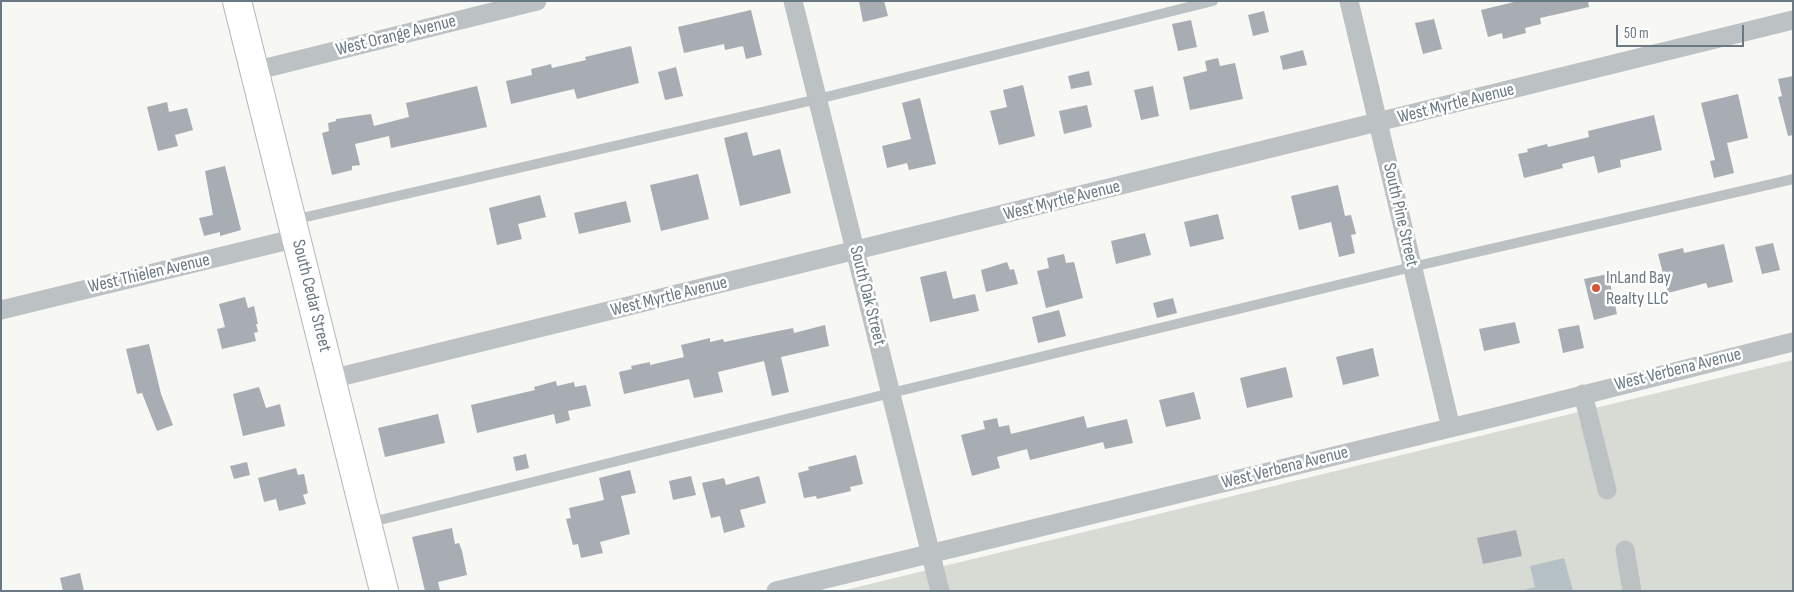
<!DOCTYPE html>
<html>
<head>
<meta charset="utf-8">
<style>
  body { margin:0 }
  #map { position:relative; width:1794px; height:592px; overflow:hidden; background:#f7f7f4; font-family:"Sofia Sans Condensed",sans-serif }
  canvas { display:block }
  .frame { position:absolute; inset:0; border:2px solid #697883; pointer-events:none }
  .scale { position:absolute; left:1616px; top:25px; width:128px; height:22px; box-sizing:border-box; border:2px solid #697883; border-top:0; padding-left:6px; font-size:15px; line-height:18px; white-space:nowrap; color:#697883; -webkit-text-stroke:4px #fff; paint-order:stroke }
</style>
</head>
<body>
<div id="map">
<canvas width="1794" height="592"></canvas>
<div class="frame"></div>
<div class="scale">50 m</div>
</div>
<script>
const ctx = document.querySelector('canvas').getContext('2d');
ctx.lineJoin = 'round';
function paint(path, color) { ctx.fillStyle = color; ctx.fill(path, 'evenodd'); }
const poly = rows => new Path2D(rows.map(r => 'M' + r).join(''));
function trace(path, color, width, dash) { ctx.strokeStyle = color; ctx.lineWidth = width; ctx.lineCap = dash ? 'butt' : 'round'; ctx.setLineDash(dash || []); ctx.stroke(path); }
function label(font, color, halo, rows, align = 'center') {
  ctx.font = font + ' "Sofia Sans Condensed",sans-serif'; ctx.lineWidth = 5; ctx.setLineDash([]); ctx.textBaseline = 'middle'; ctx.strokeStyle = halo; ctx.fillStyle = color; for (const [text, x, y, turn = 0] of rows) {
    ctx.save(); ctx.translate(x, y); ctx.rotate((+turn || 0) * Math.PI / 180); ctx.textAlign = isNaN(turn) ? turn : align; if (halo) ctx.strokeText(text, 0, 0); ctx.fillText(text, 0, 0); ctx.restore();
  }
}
const green = poly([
  [1793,360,1793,591,841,591]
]);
const water = poly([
  [1564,558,1573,591,1521,591,1535,587,1530,566]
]);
const building = poly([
  [859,1,884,1,888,16,863,22],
  [1518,1,1588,1,1589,7,1540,18,1541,24,1525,28,1526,33,1503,39,1502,33,1488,37,1481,10],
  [751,10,762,55,746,59,743,46,725,50,724,44,684,53,678,27],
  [1264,11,1269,32,1253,36,1248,15],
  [1434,19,1442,49,1423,54,1415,23],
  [1191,20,1197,47,1178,51,1172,24],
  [631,46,639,83,577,99,574,89,511,104,506,81,532,75,531,69,551,64,552,68,586,60,585,57],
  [1303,50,1307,65,1283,70,1280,56],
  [1218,58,1220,66,1235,63,1243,99,1190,110,1183,77,1207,71,1205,61],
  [676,67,683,96,665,100,658,72],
  [1089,71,1092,85,1071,89,1068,76],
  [1793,76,1793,135,1788,136,1778,97,1782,96,1778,79],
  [1023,85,1035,136,999,145,990,111,1007,107,1003,90],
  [477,86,487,127,391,148,389,136,355,144,360,165,352,166,352,170,332,175,322,133,329,131,328,123,336,121,336,119,371,114,374,126,409,117,406,103],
  [1153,86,1159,116,1141,120,1134,90],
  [1738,94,1748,138,1727,143,1734,173,1714,178,1710,161,1715,160,1701,103],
  [920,98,936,164,909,170,907,163,887,168,882,146,911,139,902,103],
  [167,102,169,112,187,108,193,130,175,135,178,146,158,151,147,107],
  [1087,105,1092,127,1064,134,1059,111],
  [1654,115,1662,150,1620,160,1621,167,1598,173,1594,156,1562,164,1563,168,1524,178,1518,154,1528,152,1527,149,1547,144,1548,147,1589,137,1588,131],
  [747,132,753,156,780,149,791,193,740,206,724,138],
  [225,166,241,230,220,236,220,232,204,236,199,218,213,215,205,171],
  [698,174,709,219,661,231,650,185],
  [1338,185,1345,216,1351,215,1356,234,1351,235,1355,253,1339,257,1331,222,1299,230,1291,196],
  [540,195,546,217,518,224,522,239,497,245,489,208],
  [626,201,631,222,579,234,574,213],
  [1218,214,1224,239,1190,247,1184,222],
  [1145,233,1151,255,1116,264,1111,241],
  [1773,243,1780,270,1762,274,1755,247],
  [1724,244,1733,282,1708,288,1706,283,1668,293,1658,254,1683,248,1684,253],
  [1064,254,1066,263,1074,262,1083,298,1046,308,1037,271,1049,268,1047,258],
  [1007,262,1010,270,1014,269,1018,284,986,292,981,270],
  [946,271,953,299,975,294,979,311,930,322,920,277],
  [1608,274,1617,314,1594,320,1584,279],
  [245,297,248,308,254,306,258,324,256,324,258,332,254,333,256,341,222,349,217,329,225,327,219,304],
  [1173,298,1177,313,1157,318,1153,303],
  [1059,310,1066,336,1038,343,1032,317],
  [1515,322,1520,343,1484,351,1479,329],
  [825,325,829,346,781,357,789,392,772,396,764,361,718,372,723,392,694,398,689,379,624,394,619,372,632,369,631,366,650,362,650,365,684,357,681,345,710,338,710,342,723,339,724,342,793,328,794,333],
  [1579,325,1584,348,1563,353,1558,329],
  [149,344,161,394,173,425,157,431,142,393,137,394,126,349],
  [1373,348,1379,376,1343,385,1336,357],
  [1286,367,1293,397,1247,408,1240,378],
  [556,381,557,386,574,382,575,387,586,385,591,406,568,411,570,420,556,424,554,414,477,433,471,405,535,390,534,387],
  [259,387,266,408,280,404,285,426,243,436,233,394],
  [1194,392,1201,419,1166,427,1159,400],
  [438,414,445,443,385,457,378,428],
  [1084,416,1087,428,1127,419,1133,443,1105,449,1103,442,1030,460,1027,449,997,457,1000,468,972,476,961,435,985,429,983,421,997,418,999,427,1009,425,1011,434],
  [526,454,529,468,516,471,513,457],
  [856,455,863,484,850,487,851,491,817,499,816,496,804,498,798,473,809,470,808,467],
  [247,462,250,475,234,479,230,466],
  [296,468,298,475,304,474,308,493,303,495,306,504,279,511,276,499,264,502,258,478],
  [630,470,636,493,621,496,630,534,600,542,603,553,581,558,578,544,573,545,566,519,571,518,569,508,604,500,599,478],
  [691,476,696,495,673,500,669,481],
  [759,476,766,503,740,510,745,527,724,533,720,516,711,518,702,483,724,478,726,485],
  [452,528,455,544,459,543,462,551,467,575,438,582,440,591,425,591,412,537],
  [1516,530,1522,556,1483,564,1477,538],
  [80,573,84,591,63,591,60,578]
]);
const lane = poly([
  [293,220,818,99,1213,1],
  [368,523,891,393,1412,267,1793,179]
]);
const street = poly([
  [793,1,940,591],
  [1349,1,1451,428],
  [254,71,537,1],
  [1,310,297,238],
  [331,379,1793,20],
  [1583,394,1607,490],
  [1625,550,1632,591],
  [776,591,1508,414,1793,342]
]);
const secondary = poly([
  [237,1,384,591]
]);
const markers = [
  [1596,288,5,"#d45637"]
];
const streetNames = [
  ["West Orange Avenue",396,36,-14],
  ["West Myrtle Avenue",1456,104,-14],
  ["West Myrtle Avenue",1062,201,-14],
  ["South Pine Street",1400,215,77],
  ["West Thielen Avenue",149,274,-13],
  ["South Cedar Street",311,296,76],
  ["South Oak Street",867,296,76],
  ["West Myrtle Avenue",669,297,-14],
  ["West Verbena Avenue",1678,370,-14],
  ["West Verbena Avenue",1285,468,-14]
];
const poiNames = [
  ["InLand Bay",1606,278],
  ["Realty LLC",1606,299]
];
paint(green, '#d7dbd4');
paint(water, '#b5c1c4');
paint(building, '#a7adb3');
trace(secondary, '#b1b7bb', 30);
trace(lane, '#bcc1c4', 10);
trace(street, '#bcc1c4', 19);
trace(secondary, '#fff', 28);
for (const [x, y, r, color] of markers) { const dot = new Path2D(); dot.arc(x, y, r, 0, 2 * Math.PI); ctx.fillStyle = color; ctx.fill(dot); trace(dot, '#fff', 2); }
label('18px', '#697883', '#fff', streetNames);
label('18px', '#697883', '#fff', poiNames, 'left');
</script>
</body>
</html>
